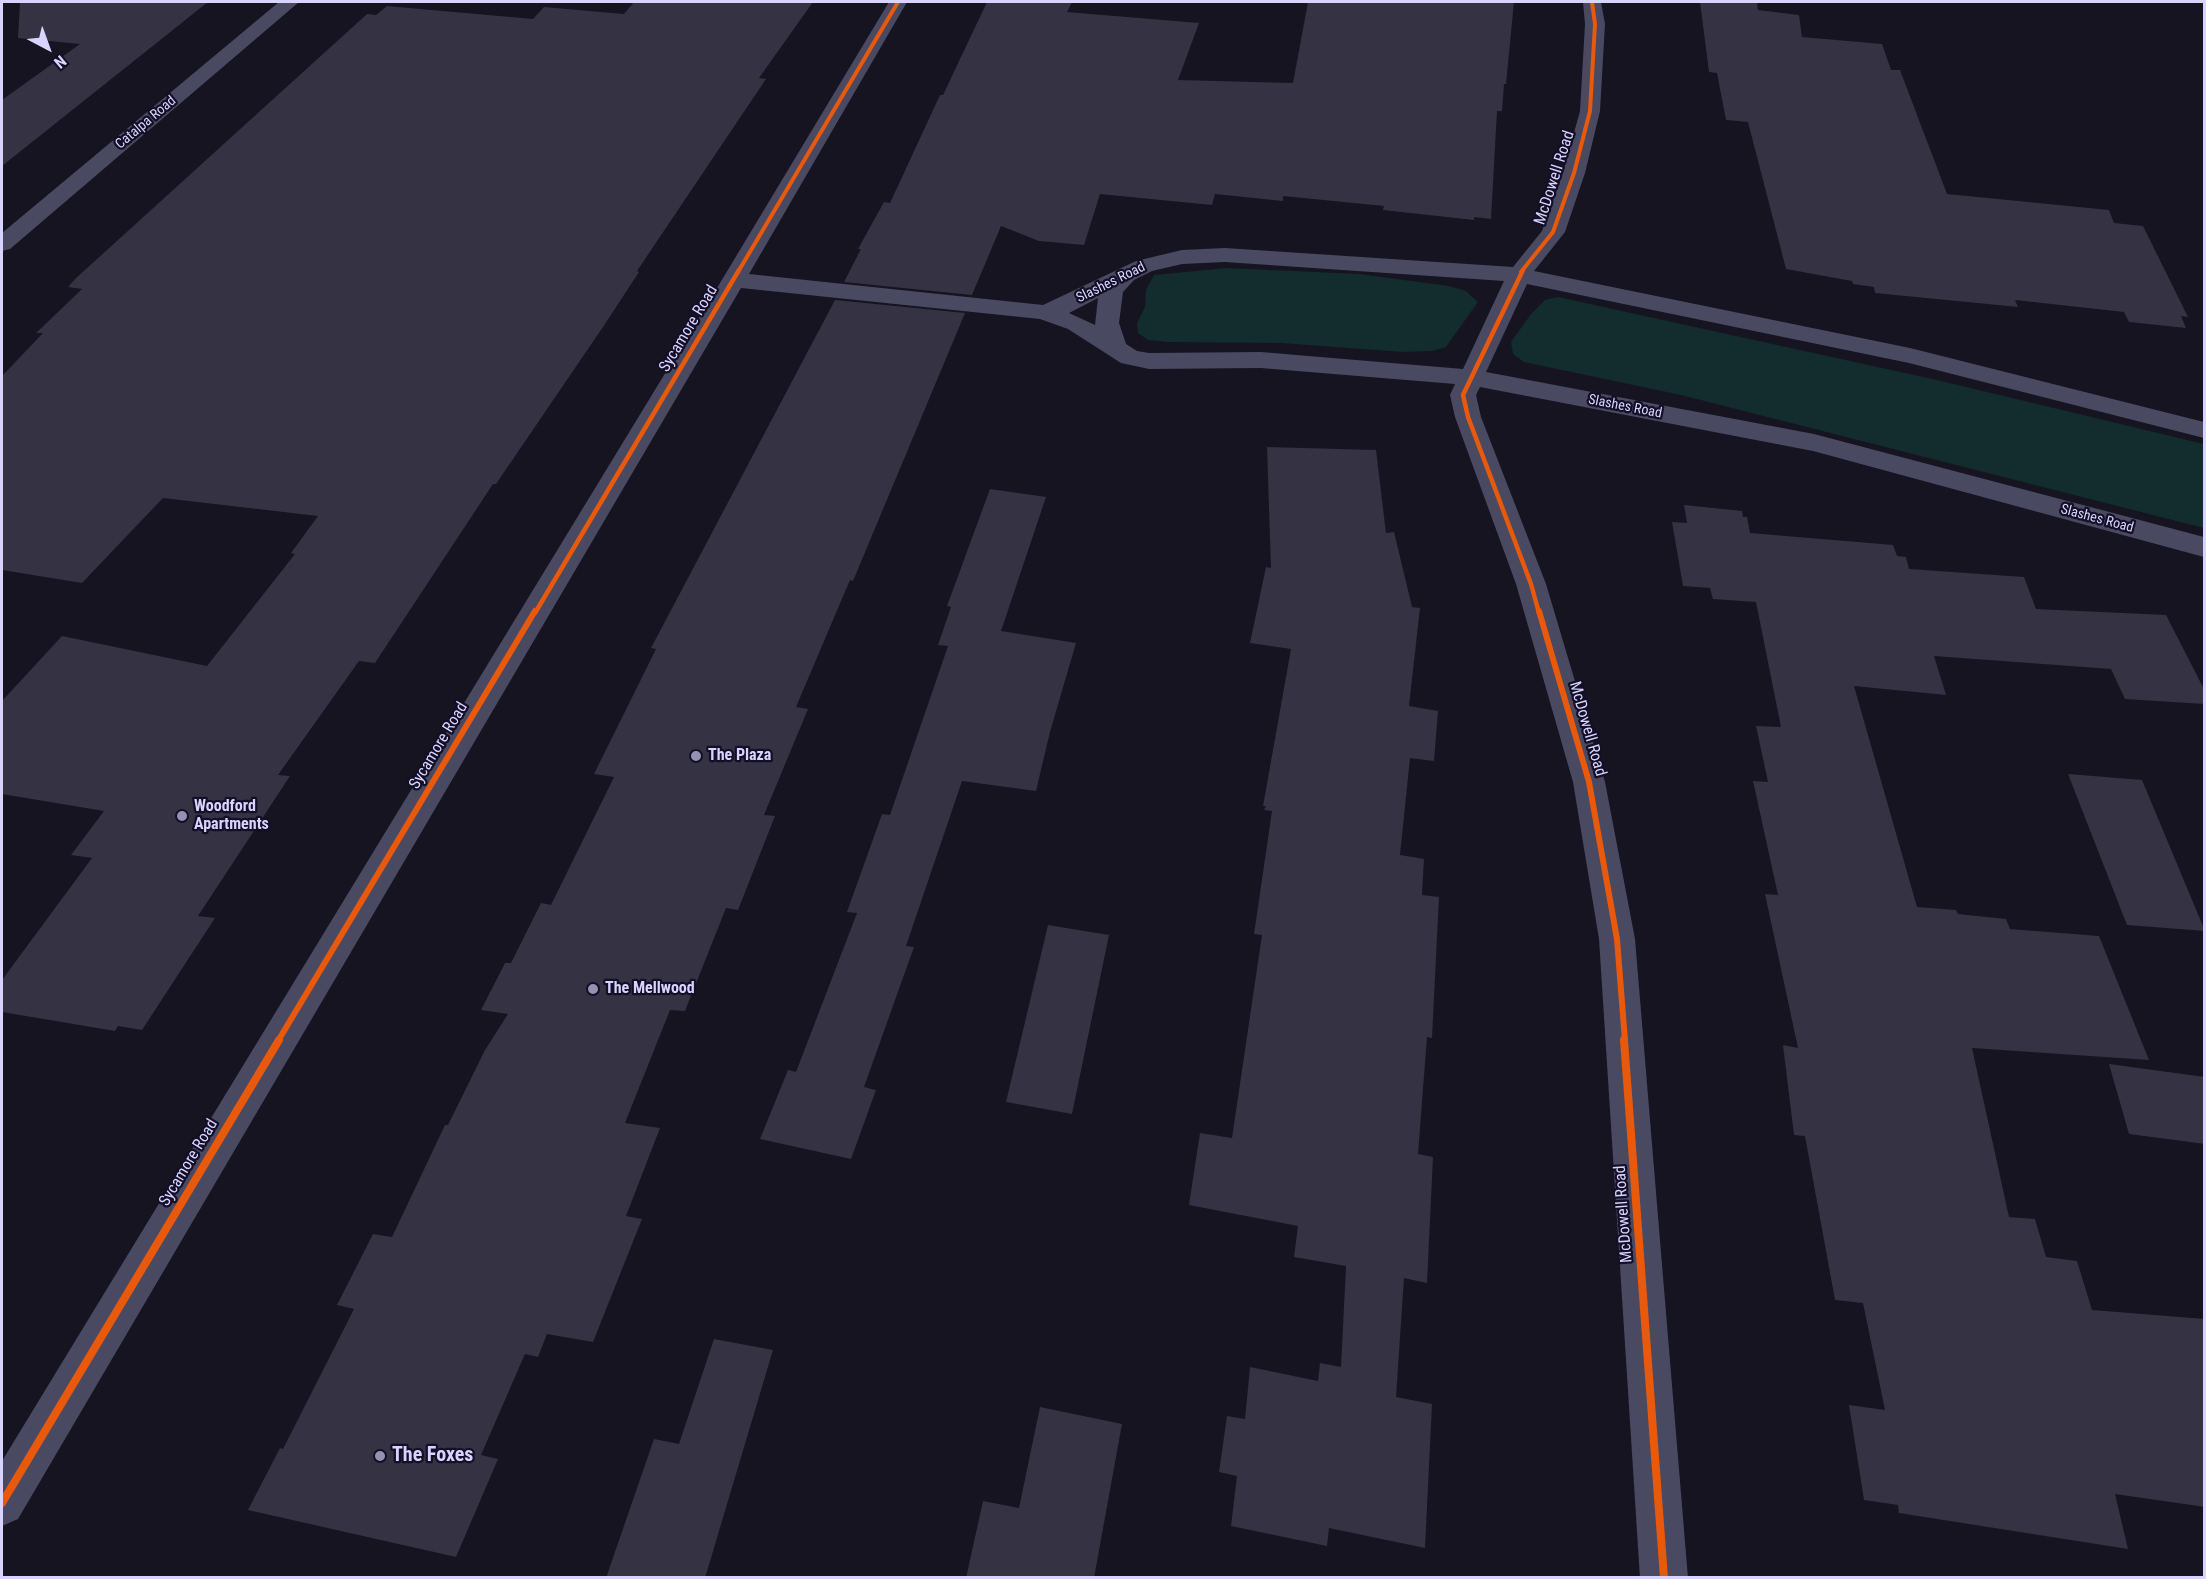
<!DOCTYPE html>
<html>
<head>
<meta charset="utf-8">
<style>
  body { margin:0 }
  #map { position:relative; width:2206px; height:1579px; overflow:hidden; background:#161421; font-family:"Roboto Condensed",sans-serif }
  canvas { display:block }
  .frame { position:absolute; inset:0; border:3px solid #d9d4ff; pointer-events:none }
  .north { position:absolute; left:18px; top:18px; width:60px; height:60px; -webkit-text-stroke:4px #130f26; paint-order:stroke; rotate:139deg; font-size:16px; font-weight:700; line-height:24px; text-align:center; color:#d9d4ff }
  .north::after { content:''; display:block; margin:auto; width:21px; height:27px; background:#d9d4ff; clip-path:polygon(50% 0,100% 100%,50% 72%,0 100%) }
</style>
</head>
<body>
<div id="map">
<canvas width="2206" height="1579"></canvas>
<div class="frame"></div>
<div class="north">N</div>
</div>
<script>
const ctx = document.querySelector('canvas').getContext('2d');
ctx.lineJoin = 'round';
function paint(path, color) { ctx.fillStyle = color; ctx.fill(path, 'evenodd'); }
const poly = rows => new Path2D(rows.map(r => 'M' + r).join(''));
function trace(path, color, width, dash) { ctx.strokeStyle = color; ctx.lineWidth = width; ctx.lineCap = dash ? 'butt' : 'round'; ctx.setLineDash(dash || []); ctx.stroke(path); }
function label(font, color, halo, rows, align = 'center') {
  ctx.font = font + ' "Roboto Condensed",sans-serif'; ctx.lineWidth = 4.5; ctx.setLineDash([]); ctx.textBaseline = 'middle'; ctx.strokeStyle = halo; ctx.fillStyle = color; for (const [text, x, y, turn = 0] of rows) {
    ctx.save(); ctx.translate(x, y); ctx.rotate((+turn || 0) * Math.PI / 180); ctx.textAlign = isNaN(turn) ? turn : align; if (halo) ctx.strokeText(text, 0, 0); ctx.fillText(text, 0, 0); ctx.restore();
  }
}
const green = poly([
  [1227,268,1359,274,1449,286,1466,291,1478,302,1446,347,1432,351,1403,352,1281,343,1168,342,1148,340,1138,333,1137,323,1145,307,1146,290,1154,275],
  [1558,297,1937,380,2204,444,2204,528,1681,395,1524,362,1513,354,1511,342,1531,314,1545,300]
]);
const building = poly([
  [20,2,208,2,2,166,2,100,80,44,18,38],
  [634,2,813,2,759,78,766,79,637,271,639,272,605,324,496,484,493,484,375,663,359,661,278,775,290,776,198,916,215,918,142,1030,118,1026,115,1031,2,1012,2,980,92,858,71,855,104,811,2,794,2,701,62,636,207,666,295,554,291,553,318,516,163,498,82,583,2,570,2,376,43,333,36,333,82,289,68,287,75,279,367,14,376,15,387,6,533,19,544,7,624,14],
  [987,2,1072,2,1067,12,1199,23,1178,80,1293,83,1308,2,1514,2,1506,84,1504,84,1502,111,1497,111,1491,219,1474,217,1474,220,1383,210,1384,206,1283,196,1283,201,1215,194,1212,205,1100,194,1084,245,1039,241,1001,226,972,295,844,282,861,249,858,249,884,202,890,203,940,95,943,95],
  [1700,2,1757,2,1758,10,1799,15,1802,37,1882,44,1891,70,1900,70,1947,194,2109,210,2114,223,2143,226,2188,317,2181,316,2186,328,2129,322,2124,312,2015,300,2018,307,1875,293,1874,287,1853,284,1852,281,1786,269,1748,122,1726,120,1717,73,1709,72],
  [835,300,965,313,853,581,850,580,796,707,808,709,764,815,775,816,738,910,726,908,685,1011,670,1010,625,1123,660,1128,626,1216,642,1219,593,1342,547,1334,538,1357,525,1354,481,1455,498,1459,456,1557,248,1510,280,1448,283,1449,354,1309,337,1305,373,1234,392,1237,445,1125,448,1125,485,1050,508,1014,481,1010,505,963,511,963,541,903,551,905,614,777,594,774,656,649,651,648],
  [1267,447,1376,450,1386,533,1394,532,1412,607,1420,608,1409,706,1438,711,1434,761,1410,758,1400,855,1424,859,1422,895,1439,897,1432,1038,1427,1037,1418,1154,1433,1157,1427,1283,1404,1278,1396,1397,1432,1404,1425,1548,1329,1528,1327,1546,1231,1526,1237,1476,1219,1472,1227,1416,1245,1419,1250,1367,1318,1381,1320,1363,1341,1367,1346,1266,1294,1257,1298,1226,1189,1205,1200,1133,1232,1138,1262,935,1254,934,1272,811,1264,810,1266,806,1263,806,1291,649,1250,643,1266,567,1271,568],
  [990,489,1046,497,1001,631,1076,643,1050,732,1036,791,962,781,906,946,914,947,864,1087,876,1090,851,1159,760,1139,788,1070,796,1072,857,913,847,912,882,814,890,815,948,646,938,645,951,607,947,606],
  [1684,505,1742,511,1743,517,1747,517,1750,533,1893,545,1897,556,1906,557,1909,569,2024,577,2036,609,2166,615,2205,691,2205,704,2125,699,2111,669,1934,656,1946,695,1854,686,1917,907,1956,910,1958,914,2006,919,2010,929,2099,936,2149,1060,1972,1048,2009,1217,2035,1219,2046,1257,2077,1261,2092,1310,2205,1319,2205,1507,2115,1494,2128,1549,1899,1513,1898,1505,1864,1500,1849,1405,1885,1410,1863,1303,1835,1300,1805,1136,1794,1135,1783,1045,1798,1048,1765,894,1778,895,1753,781,1768,782,1756,726,1781,727,1756,602,1713,599,1710,588,1683,586,1672,522,1687,523],
  [2068,774,2142,780,2205,931,2127,925],
  [1048,925,1109,935,1072,1114,1006,1102],
  [2109,1064,2205,1077,2205,1144,2129,1134],
  [714,1339,773,1350,705,1578,606,1578,654,1439,679,1444],
  [1040,1407,1122,1424,1094,1578,966,1578,983,1501,1019,1508]
]);
const minor = poly([
  [279,2,299,2,10,249,2,251,2,233,279,2],
  [889,2,907,2,749,274,1043,305,1136,261,1182,250,1225,248,1513,267,1542,231,1563,173,1580,111,1585,24,1583,2,1601,2,1605,24,1600,111,1585,173,1565,232,1534,271,1910,348,2204,422,2204,438,1909,363,1527,284,1486,372,1814,434,2204,537,2204,557,1813,451,1480,387,1476,395,1481,417,1546,584,1605,782,1635,939,1688,1578,1640,1578,1599,939,1573,782,1516,584,1455,417,1450,395,1455,384,1261,368,1149,369,1121,363,1068,329,1040,319,741,288,18,1519,2,1526,2,1461,711,298,889,2],
  [1225,262,1504,281,1463,369,1261,352,1149,353,1137,351,1126,344,1119,323,1123,292,1134,280,1152,271,1182,264,1225,262],
  [1098,298,1095,325,1069,313,1071,312,1098,298]
]);
const cyclewayFar3 = poly([
  [738,272,898,2],
  [1521,272,1553,232,1574,173,1590,111,1595,24,1592,2]
]);
const cyclewayFar2 = poly([
  [1523,270,1463,395,1468,417,1531,584,1539,613],
  [535,613,739,270]
]);
const cyclewayFar1 = poly([
  [1539,611,1589,782,1617,939,1625,1041],
  [278,1041,535,611]
]);
const cycleway = poly([
  [1624,1040,1664,1578],
  [2,1503,279,1040]
]);
const markers = [
  [696,756,6,"#9591b1"],
  [182,816,6,"#9591b1"],
  [593,989,6,"#9591b1"],
  [380,1456,6,"#9591b1"]
];
const farStreetnames = [
  ["Catalpa Road",146,123,-40],
  ["Slashes Road",1111,283,-26],
  ["Slashes Road",1625,407,11],
  ["Slashes Road",2097,519,15]
];
const streetNames = [
  ["McDowell Road",1555,178,-72],
  ["Sycamore Road",689,329,-59],
  ["McDowell Road",1587,729,74],
  ["Sycamore Road",439,746,-59],
  ["Sycamore Road",189,1163,-59],
  ["McDowell Road",1624,1214,-94]
];
const poiNames = [
  ["The Plaza",708,756],
  ["Woodford",194,807],
  ["Apartments",194,825],
  ["The Mellwood",605,989]
];
const nearPoinames = [
  ["The Foxes",392,1456]
];
paint(green, '#132c2d');
paint(building, '#343243');
paint(minor, '#4a4962');
trace(cyclewayFar3, '#e8590c', 4);
trace(cyclewayFar2, '#e8590c', 4.5);
trace(cyclewayFar1, '#e8590c', 6);
trace(cycleway, '#e8590c', 8);
for (const [x, y, r, color] of markers) { const dot = new Path2D(); dot.arc(x, y, r, 0, 2 * Math.PI); ctx.fillStyle = color; ctx.fill(dot); trace(dot, '#130f26', 2); }
label('14px', '#d9d4ff', '#130f26', farStreetnames);
label('16px', '#d9d4ff', '#130f26', streetNames);
label('bold 16px', '#d9d4ff', '#130f26', poiNames, 'left');
label('bold 20px', '#d9d4ff', '#130f26', nearPoinames, 'left');
</script>
</body>
</html>
